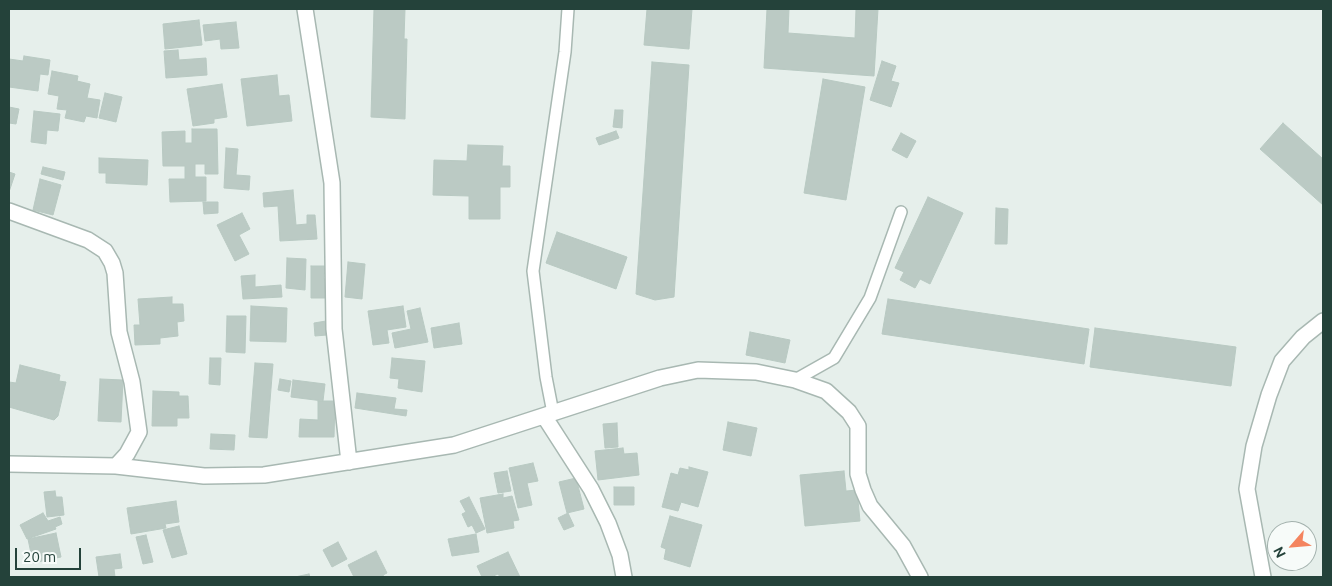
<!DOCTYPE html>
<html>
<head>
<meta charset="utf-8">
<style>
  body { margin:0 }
  #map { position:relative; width:1332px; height:586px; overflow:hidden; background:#e6efeb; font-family:Ubuntu,sans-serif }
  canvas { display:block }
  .frame { position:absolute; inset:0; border:10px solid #24423a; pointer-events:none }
  .north { position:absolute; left:1267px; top:521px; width:50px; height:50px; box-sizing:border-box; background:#f7fbf9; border:1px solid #a3b1ad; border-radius:50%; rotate:243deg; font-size:14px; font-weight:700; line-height:20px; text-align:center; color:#24423a }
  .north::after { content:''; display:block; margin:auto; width:18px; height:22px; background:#f4845f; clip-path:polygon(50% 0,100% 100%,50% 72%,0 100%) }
  .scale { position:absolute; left:15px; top:548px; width:66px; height:22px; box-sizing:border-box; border:2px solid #24423a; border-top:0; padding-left:6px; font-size:15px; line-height:18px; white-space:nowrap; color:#24423a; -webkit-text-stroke:4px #f7fbf9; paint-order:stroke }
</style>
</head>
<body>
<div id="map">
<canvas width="1332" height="586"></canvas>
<div class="frame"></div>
<div class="north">N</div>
<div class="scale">20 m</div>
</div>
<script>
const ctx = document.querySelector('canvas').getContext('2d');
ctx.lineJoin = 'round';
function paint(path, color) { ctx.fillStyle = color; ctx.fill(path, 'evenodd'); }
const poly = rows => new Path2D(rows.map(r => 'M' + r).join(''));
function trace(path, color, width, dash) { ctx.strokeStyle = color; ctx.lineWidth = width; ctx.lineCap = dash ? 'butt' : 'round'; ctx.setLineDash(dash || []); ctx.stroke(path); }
const building = poly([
  [374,9,405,9,404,39,407,39,405,119,371,117,374,9],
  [647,9,692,9,689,49,644,45,647,9],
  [767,9,789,9,788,33,855,38,856,9,878,9,874,76,764,68,767,9],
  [199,20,202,45,165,49,163,24,199,20],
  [236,22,239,48,221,49,220,39,205,41,203,25,236,22],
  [178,50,179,60,206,58,207,75,166,78,164,51,178,50],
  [24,56,50,60,48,75,40,74,38,91,9,87,9,59,23,61,24,56],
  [882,61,896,66,891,81,899,83,891,107,870,100,882,61],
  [652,62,689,65,674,297,655,300,636,294,652,62],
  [52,71,78,76,77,81,90,84,87,98,100,100,97,118,86,116,84,122,65,118,67,110,57,109,59,96,48,94,52,71],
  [277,75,279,96,289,95,292,121,247,126,241,79,277,75],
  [823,79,865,87,846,200,804,193,823,79],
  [222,84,227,117,214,119,214,123,193,126,187,89,222,84],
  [105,93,122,97,116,122,99,118,105,93],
  [9,107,19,109,16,124,9,123,9,107],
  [615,110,623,110,622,128,613,127,615,110],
  [34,111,60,114,58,131,47,130,46,144,31,142,34,111],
  [1283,123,1323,159,1323,205,1260,149,1283,123],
  [192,129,217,129,218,174,205,174,205,164,195,164,195,177,206,177,206,201,170,202,169,179,185,179,185,166,163,166,162,132,185,131,185,143,192,143,192,129],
  [616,131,619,138,599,145,596,138,616,131],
  [901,133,916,141,907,158,892,150,901,133],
  [468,145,503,146,502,166,510,166,510,187,500,187,500,219,469,219,469,196,433,195,434,160,467,161,468,145],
  [226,148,238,149,236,175,250,176,249,190,224,188,226,148],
  [99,158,148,160,147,185,106,183,106,173,99,173,99,158],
  [43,167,65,172,63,180,41,174,43,167],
  [9,172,15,174,9,192,9,172],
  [40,179,61,185,53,215,33,210,40,179],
  [293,190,296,225,307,224,307,215,315,215,317,239,280,241,278,206,264,207,263,193,293,190],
  [928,197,963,213,930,284,920,279,915,288,900,280,904,272,895,268,928,197],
  [203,202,218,202,218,213,204,214,203,202],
  [996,208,1008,209,1007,244,995,244,996,208],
  [242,213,250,229,239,235,249,254,235,261,217,225,242,213],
  [557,232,627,257,616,289,546,263,557,232],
  [287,258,306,259,305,290,286,288,287,258],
  [348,262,365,264,362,299,345,297,348,262],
  [311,266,325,266,324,279,328,279,325,298,311,298,311,266],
  [255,275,255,287,281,285,282,297,243,299,241,276,255,275],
  [172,297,172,304,183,304,184,321,177,322,178,336,160,338,160,344,135,345,134,325,140,325,138,299,172,297],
  [888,299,1089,329,1084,364,882,334,888,299],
  [251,306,287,308,286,342,250,341,251,306],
  [403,306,406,327,387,330,389,343,373,345,368,311,403,306],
  [420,308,428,342,395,348,392,333,411,329,407,311,420,308],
  [227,316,246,316,245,353,226,352,227,316],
  [326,321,327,335,315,336,314,323,326,321],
  [459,323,462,344,434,348,431,328,459,323],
  [1095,328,1236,347,1231,386,1090,367,1095,328],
  [750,332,790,340,785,363,746,355,750,332],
  [210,358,221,358,220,385,209,384,210,358],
  [392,358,425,361,422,392,398,388,399,379,390,378,392,358],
  [255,363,273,364,267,438,249,437,255,363],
  [20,365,60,375,59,381,66,382,58,416,54,420,9,407,9,382,16,383,20,365],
  [100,379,123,380,121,422,98,421,100,379],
  [280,379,291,381,289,392,278,390,280,379],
  [293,380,325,384,323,401,291,397,293,380],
  [153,391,179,392,179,396,188,396,189,418,177,418,177,426,152,426,153,391],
  [357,393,396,398,394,409,407,410,406,416,355,408,357,393],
  [318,401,335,401,334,437,299,437,300,419,318,420,318,401],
  [728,422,757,428,751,456,723,450,728,422],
  [617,423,618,447,605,448,603,424,617,423],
  [211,434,235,435,234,450,210,449,211,434],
  [623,448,624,454,637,453,639,475,598,480,595,451,623,448],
  [533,463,538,481,527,483,532,505,518,508,509,468,533,463],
  [689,467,708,472,698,507,681,502,678,511,662,507,671,473,678,475,680,468,689,470,689,467],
  [507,471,511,491,498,493,494,473,507,471],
  [844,471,846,491,857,490,860,521,805,526,800,475,844,471],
  [576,478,584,509,567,513,559,482,576,478],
  [614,487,634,487,634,505,614,505,614,487],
  [55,491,56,497,62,497,64,515,47,517,44,492,55,491],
  [503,494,503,498,512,496,519,520,513,521,514,528,487,533,480,498,503,494],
  [469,497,485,529,476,533,472,525,468,527,462,514,466,512,460,501,469,497],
  [176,501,179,522,165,524,166,528,131,534,127,508,176,501],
  [43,513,48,521,60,517,62,524,55,527,56,529,27,539,20,525,43,513],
  [568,513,574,526,564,530,558,518,568,513],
  [670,516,702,525,690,567,664,559,666,549,661,547,670,516],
  [179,526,187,554,172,558,163,530,179,526],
  [56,533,61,557,33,563,28,539,56,533],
  [476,534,479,552,452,556,448,539,476,534],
  [146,535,153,562,143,564,136,537,146,535],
  [338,542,347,559,332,567,323,550,338,542],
  [376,551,387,573,383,575,384,577,354,577,348,565,376,551],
  [508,552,520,577,500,577,498,574,491,577,482,577,477,566,508,552],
  [120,554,122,568,114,569,115,577,99,577,96,557,120,554],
  [309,574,310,577,295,577,309,574]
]);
const lane = poly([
  [795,380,834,358,870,298,901,212],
  [553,413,546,377,533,271,565,52,568,9]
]);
const street = poly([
  [305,9,332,183,334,329,349,462],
  [9,211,88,240,105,251,112,263,115,273,119,332,132,382,139,432,127,454,116,466],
  [544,416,591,489,608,523,620,555,624,577],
  [9,464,116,466,204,476,264,475,454,445,660,378,698,370,756,372,795,380,826,391,849,412,858,426,858,474,863,490,870,506,903,546,920,577],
  [1263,577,1247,489,1254,446,1269,395,1282,361,1303,337,1323,321]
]);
paint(building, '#bbcac4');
trace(building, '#b8c9c2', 1);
trace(lane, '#a8b8b2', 14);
trace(street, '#a8b8b2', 18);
trace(lane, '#fff', 11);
trace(street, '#fff', 15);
</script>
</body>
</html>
